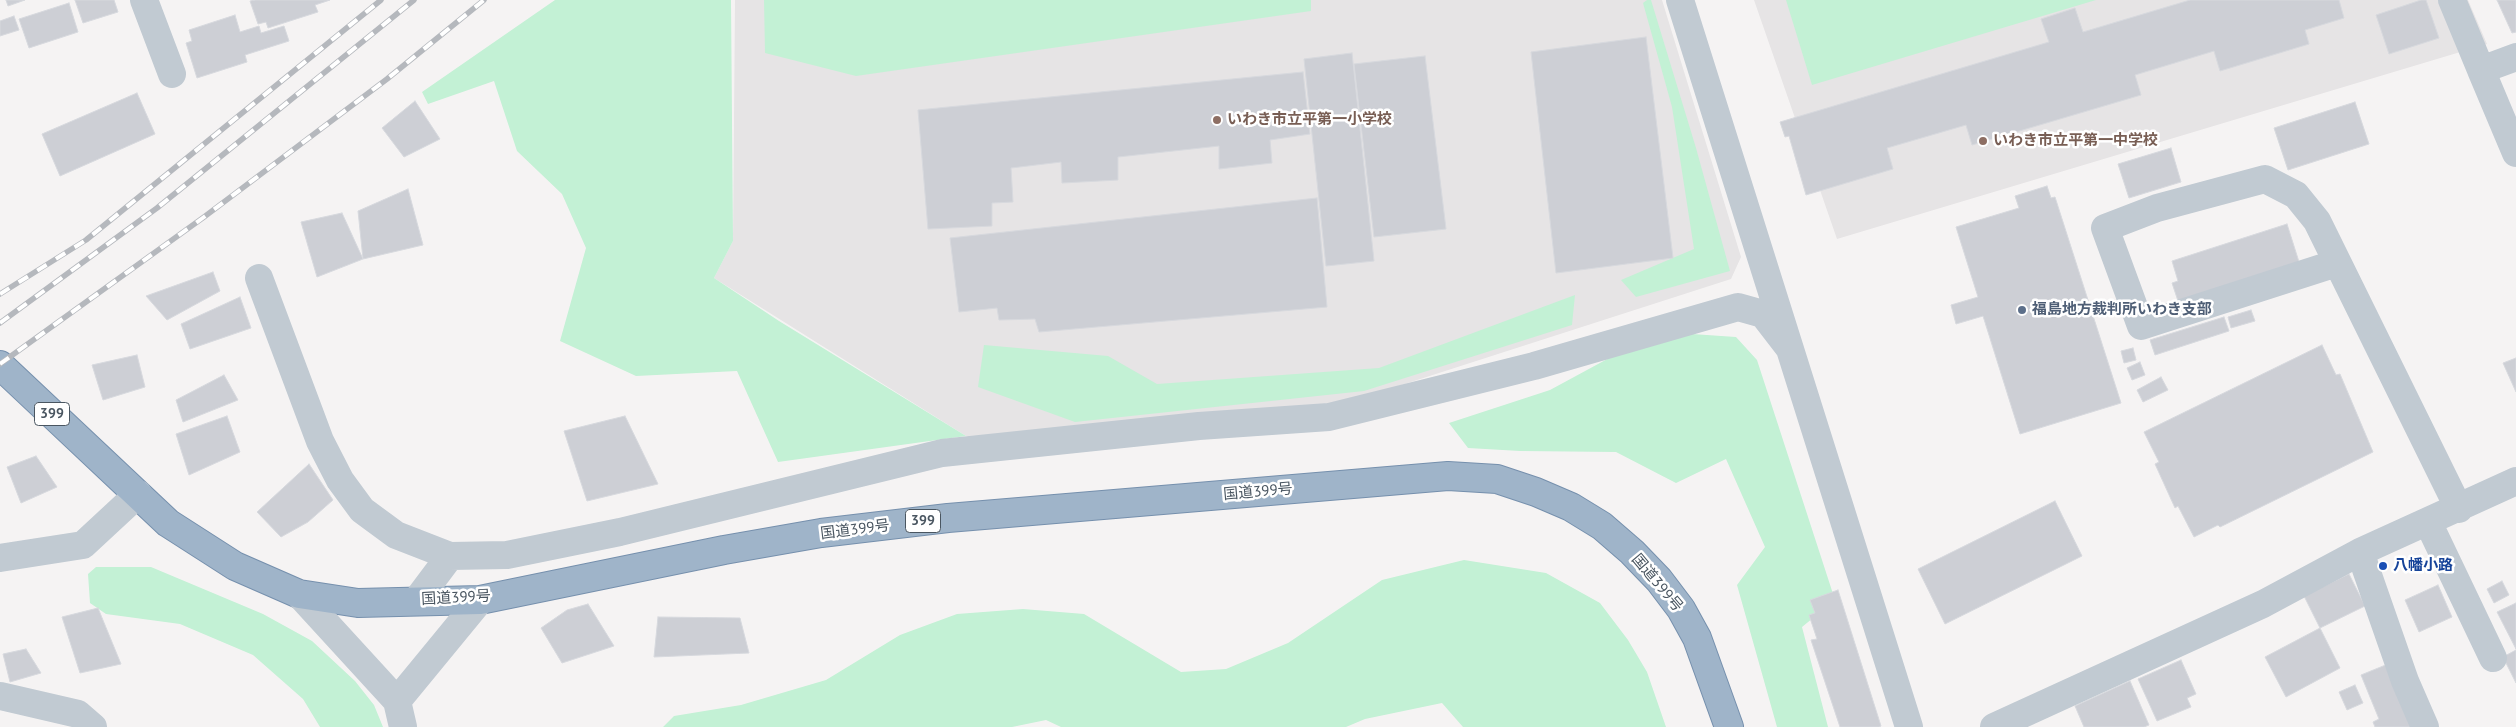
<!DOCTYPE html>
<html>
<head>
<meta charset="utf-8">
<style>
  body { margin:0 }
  canvas { display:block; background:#f5f3f3 }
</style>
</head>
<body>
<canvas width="2516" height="727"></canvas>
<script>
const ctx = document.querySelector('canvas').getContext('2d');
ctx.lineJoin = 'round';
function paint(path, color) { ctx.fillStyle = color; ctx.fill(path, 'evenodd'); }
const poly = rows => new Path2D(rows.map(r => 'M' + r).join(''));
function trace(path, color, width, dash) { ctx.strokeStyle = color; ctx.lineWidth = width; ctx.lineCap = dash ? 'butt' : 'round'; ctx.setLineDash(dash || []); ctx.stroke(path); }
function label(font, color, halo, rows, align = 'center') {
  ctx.font = font + ' "PT Sans","Noto Sans JP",sans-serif'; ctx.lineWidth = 5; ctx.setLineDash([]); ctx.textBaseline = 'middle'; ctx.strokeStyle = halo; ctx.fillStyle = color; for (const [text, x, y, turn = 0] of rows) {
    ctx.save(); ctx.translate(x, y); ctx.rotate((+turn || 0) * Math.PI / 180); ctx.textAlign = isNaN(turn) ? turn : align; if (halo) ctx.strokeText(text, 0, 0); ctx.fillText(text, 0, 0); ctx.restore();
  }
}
const education = poly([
  [735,0,1662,0,1741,257,1731,279,1355,400,1305,408,1055,434,966,436,714,278,733,241],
  [1754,0,2468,0,2487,44,1837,239]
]);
const green = poly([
  [555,0,731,0,733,241,714,278,779,321,966,436,778,462,737,371,636,376,560,341,586,248,562,194,517,151,494,81,428,104,422,92],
  [764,0,1311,0,1311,11,856,76,765,53],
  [1647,0,1651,0,1696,148,1730,271,1636,297,1621,280,1694,249,1672,107,1643,3],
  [1786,0,2096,0,1812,85],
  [1575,295,1572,325,1364,391,1075,422,978,387,984,345,1108,356,1157,384,1379,368],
  [1692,334,1736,337,1757,360,1835,600,1802,627,1828,727,1777,727,1737,585,1765,547,1726,459,1676,483,1616,452,1520,451,1468,448,1449,423,1550,390,1611,357],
  [1464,560,1546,573,1600,603,1628,640,1647,672,1666,727,1463,727,1442,703,1365,719,1346,727,1061,727,1046,720,1012,727,663,727,674,716,741,705,826,680,900,635,957,614,1023,609,1084,614,1181,672,1226,669,1288,643,1382,580],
  [96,567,151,567,263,614,312,641,355,681,374,705,383,727,320,727,303,699,253,655,180,624,106,614,90,603,88,574]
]);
const building = poly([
  [6,0,25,0,8,6,6,0],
  [75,0,114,0,118,12,83,23,75,0],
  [255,0,330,0,315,5,318,12,268,28,266,22,258,24,250,1,255,0],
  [2190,0,2339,0,2344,18,2305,30,2309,44,2220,71,2214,51,2135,75,2141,95,1972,145,1966,125,1887,148,1893,169,1806,195,1789,136,1785,137,1780,122,2049,42,2041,19,2075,8,2083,32,2190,0],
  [2421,0,2426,0,2439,38,2389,54,2376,15,2421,0],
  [2497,0,2516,0,2516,32,2512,33,2497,0],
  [69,3,78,32,29,48,19,19,69,3],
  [235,15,240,32,259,26,261,33,284,26,289,41,245,55,247,62,197,78,186,43,192,41,189,30,235,15],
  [14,16,19,30,0,36,0,21,14,16],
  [1646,37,1673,258,1556,273,1531,52,1646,37],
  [1352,53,1374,261,1326,266,1304,59,1352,53],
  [1425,56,1446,229,1374,237,1354,64,1425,56],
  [1303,72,1310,134,1270,140,1272,163,1219,169,1219,146,1118,157,1118,180,1062,183,1061,162,1011,168,1013,202,992,203,992,226,928,229,918,110,1303,72],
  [137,93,155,134,60,176,42,134,137,93],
  [415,101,440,139,404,157,382,128,415,101],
  [2355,102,2369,144,2288,170,2274,128,2355,102],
  [2171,148,2181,182,2129,198,2118,164,2171,148],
  [2047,186,2051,198,2055,197,2121,403,2020,434,1983,316,1956,324,1951,305,1978,297,1956,227,2019,208,2015,196,2047,186],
  [408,189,423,245,363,259,358,211,408,189],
  [1317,198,1327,307,1039,332,1035,319,999,320,997,308,959,312,950,238,1317,198],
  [342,213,363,259,317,277,301,222,342,213],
  [2287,224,2300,265,2179,304,2172,283,2178,281,2172,261,2287,224],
  [213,272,220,291,167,320,146,296,213,272],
  [240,297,251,328,190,349,181,324,240,297],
  [2251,310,2255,321,2231,328,2228,317,2251,310],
  [2224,317,2229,331,2155,355,2150,340,2224,317],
  [2322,345,2336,375,2340,374,2373,452,2220,527,2218,525,2194,537,2178,506,2175,508,2155,464,2159,462,2144,432,2322,345],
  [2133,348,2136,360,2124,363,2121,351,2133,348],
  [137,355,145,387,103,400,92,365,137,355],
  [2516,358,2516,392,2503,363,2516,358],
  [2140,362,2145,375,2132,380,2127,368,2140,362],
  [224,375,238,400,183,422,176,400,224,375],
  [2161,377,2168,390,2143,402,2137,390,2161,377],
  [227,416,240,452,189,475,176,434,227,416],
  [625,416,658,484,587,501,564,431,625,416],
  [36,456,57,487,21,503,7,467,36,456],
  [309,464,333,500,308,522,281,537,257,512,309,464],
  [2055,501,2082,556,1945,624,1918,569,2055,501],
  [2349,574,2365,606,2320,628,2304,596,2349,574],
  [2502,581,2509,595,2494,603,2487,589,2502,581],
  [2438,585,2452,617,2419,632,2405,600,2438,585],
  [1838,590,1881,726,1879,727,1840,727,1811,640,1817,639,1809,615,1815,613,1810,600,1838,590],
  [2516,603,2516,649,2497,612,2516,603],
  [588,604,614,646,562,663,541,628,567,610,588,604],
  [98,608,121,664,80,673,62,617,98,608],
  [658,617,740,618,749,653,654,657,658,617],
  [2320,628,2340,668,2286,697,2265,657,2320,628],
  [26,649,41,673,10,682,3,654,26,649],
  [2516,650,2516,683,2503,657,2516,650],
  [2181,660,2196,694,2187,698,2191,707,2157,721,2138,679,2181,660],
  [2388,664,2414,727,2375,727,2373,722,2379,719,2361,675,2388,664],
  [2130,681,2149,725,2144,727,2084,727,2075,706,2130,681],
  [2355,685,2363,703,2347,710,2339,692,2355,685]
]);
const minor = poly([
  [144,0,172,74],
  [1680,0,1909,727],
  [2452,0,2481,70,2516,57],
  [2481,70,2516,153],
  [2337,263,2141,326,2105,228,2157,208,2265,179,2296,195,2317,221,2459,509],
  [259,278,320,441,340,480,362,510,396,535,450,556,507,555,620,532,942,453,1199,426,1329,417,1534,366,1738,307,1763,314,1790,349],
  [2428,522,2493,658],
  [2360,552,2405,681,2425,727],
  [0,558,83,545,138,494],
  [299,594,397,701],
  [417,600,450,556],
  [0,696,78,714,93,727],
  [403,727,397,701,480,600],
  [1994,727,2263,604,2360,552,2516,481]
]);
const trunk = poly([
  [0,365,168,523,235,566,299,594,358,603,480,600,724,550,821,533,948,518,1448,476,1497,479,1536,492,1571,507,1602,526,1632,552,1659,580,1681,609,1697,638,1729,727]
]);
const rail = poly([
  [0,294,86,240,381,0],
  [0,323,157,208,414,0],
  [0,364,204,217,387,79,484,0]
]);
const markers = [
  [1217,120,5,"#8d6e63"],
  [1983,141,5,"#8d6e63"],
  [2022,310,5,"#5c6f8a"],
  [2383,566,5,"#1a4fb4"]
];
const shields = [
  [52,414,35],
  [923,521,35]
];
const shieldNames = [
  ["399",52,414],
  ["399",923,521]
];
const educationNames = [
  ["いわき市立平第一小学校",1227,120],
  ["いわき市立平第一中学校",1993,141]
];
const serviceNames = [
  ["福島地方裁判所いわき支部",2032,310]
];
const streetNames = [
  ["国道399号",1258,492,-5],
  ["国道399号",855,530,-7],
  ["国道399号",1657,583,50],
  ["国道399号",456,598,-3]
];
const transitNames = [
  ["八幡小路",2393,566]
];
paint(education, '#e6e4e5');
paint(green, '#c3f1d5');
paint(building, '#cdcfd5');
trace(building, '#d7d9de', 1);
trace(trunk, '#7690ad', 30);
trace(minor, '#c1cad2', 28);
trace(trunk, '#9fb4c9', 28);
trace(rail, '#b5b8bd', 5.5);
trace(rail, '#fff', 4, [11]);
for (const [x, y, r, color] of markers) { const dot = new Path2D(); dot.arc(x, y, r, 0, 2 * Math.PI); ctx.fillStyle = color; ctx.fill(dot); trace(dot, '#fff', 2); }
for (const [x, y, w] of shields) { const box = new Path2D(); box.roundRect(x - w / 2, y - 11.5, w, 23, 4); ctx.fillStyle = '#fff'; ctx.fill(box); trace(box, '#4a5661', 1); }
label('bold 14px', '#4a5661', null, shieldNames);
label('bold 15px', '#785e54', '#fff', educationNames, 'left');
label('bold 15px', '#4e5e75', '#fff', serviceNames, 'left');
label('15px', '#4a5661', '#fff', streetNames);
label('bold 15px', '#164399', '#fff', transitNames, 'left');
</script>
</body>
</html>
